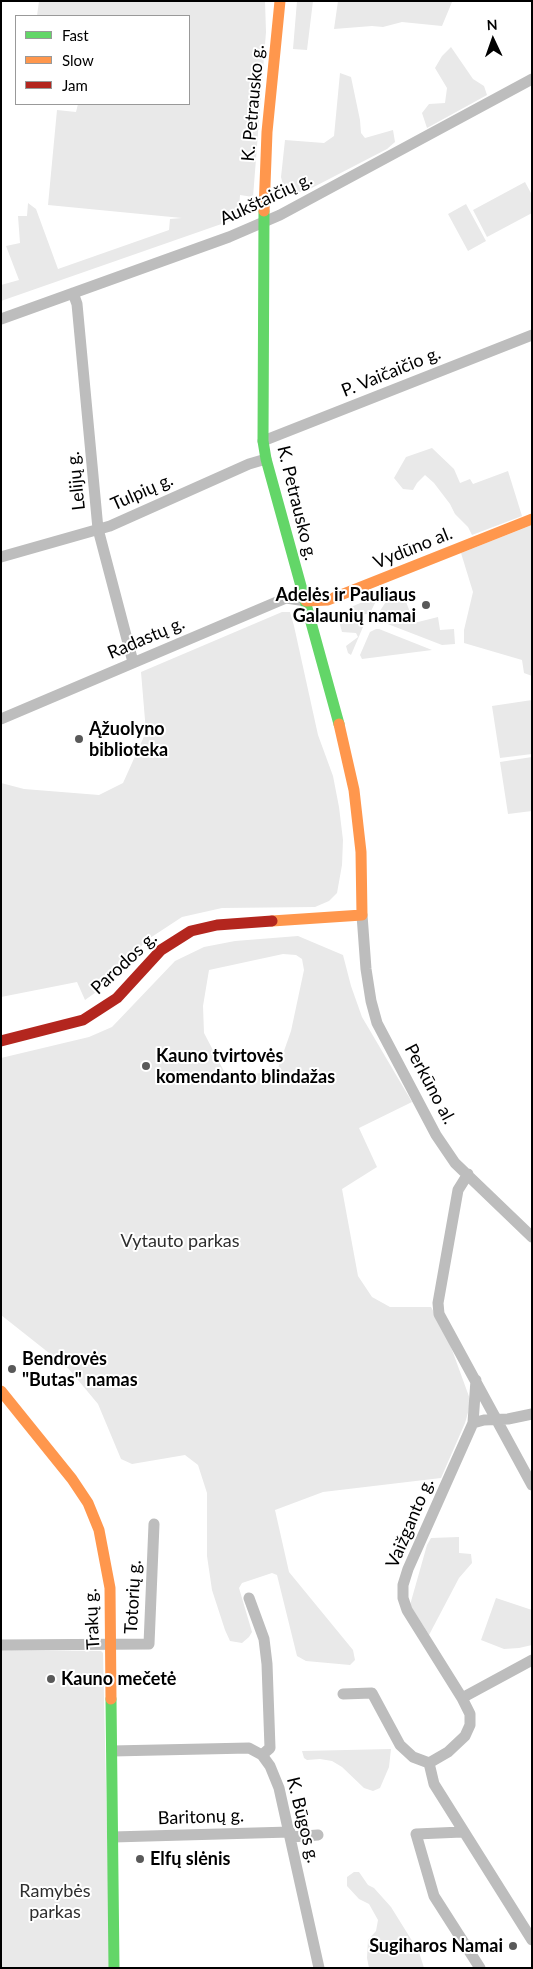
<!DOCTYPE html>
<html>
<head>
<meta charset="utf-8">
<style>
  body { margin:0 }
  #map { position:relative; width:533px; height:1969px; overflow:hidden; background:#fff; font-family:Lato,sans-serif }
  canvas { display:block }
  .frame { position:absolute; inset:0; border:2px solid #000; pointer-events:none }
  .legend { position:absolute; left:15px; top:15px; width:175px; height:90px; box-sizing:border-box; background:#fff; border:1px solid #999; margin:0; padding:6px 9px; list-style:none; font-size:15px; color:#000 }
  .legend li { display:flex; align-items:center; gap:10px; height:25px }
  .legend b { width:25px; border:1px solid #999 }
  .north { position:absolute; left:468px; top:15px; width:50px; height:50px; -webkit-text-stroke:4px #fff; paint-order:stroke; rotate:357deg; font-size:14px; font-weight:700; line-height:20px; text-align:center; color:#000 }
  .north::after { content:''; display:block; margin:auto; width:18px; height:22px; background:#000; clip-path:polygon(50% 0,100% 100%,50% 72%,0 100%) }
</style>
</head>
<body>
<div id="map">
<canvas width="533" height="1969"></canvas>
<div class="frame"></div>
<ul class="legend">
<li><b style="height:6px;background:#63d668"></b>Fast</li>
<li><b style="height:6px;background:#ff974d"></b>Slow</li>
<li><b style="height:6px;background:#b3261e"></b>Jam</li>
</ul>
<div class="north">N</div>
</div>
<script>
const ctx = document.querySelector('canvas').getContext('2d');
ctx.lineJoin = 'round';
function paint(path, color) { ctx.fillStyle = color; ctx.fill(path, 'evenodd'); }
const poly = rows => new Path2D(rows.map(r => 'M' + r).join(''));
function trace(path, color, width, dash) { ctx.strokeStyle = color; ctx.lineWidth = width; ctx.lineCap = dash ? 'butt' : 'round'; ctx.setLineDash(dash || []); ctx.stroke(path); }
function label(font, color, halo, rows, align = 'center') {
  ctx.font = font + ' Lato,sans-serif'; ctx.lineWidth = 4; ctx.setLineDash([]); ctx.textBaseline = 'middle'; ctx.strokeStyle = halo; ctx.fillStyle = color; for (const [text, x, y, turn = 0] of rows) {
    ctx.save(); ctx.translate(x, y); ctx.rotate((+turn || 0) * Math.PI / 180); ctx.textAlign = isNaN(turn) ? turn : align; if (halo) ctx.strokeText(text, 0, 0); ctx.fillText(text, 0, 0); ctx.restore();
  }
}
const green = poly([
  [39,1,265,1,266,32,253,197,240,195,239,209,235,216,230,221,1,301,1,285,19,280,6,246,20,243,18,216,27,216,28,203,36,209,58,269,169,230,170,219,182,218,48,205,57,110,76,112,78,104,189,104,189,16,37,16],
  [297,1,313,1,307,50,293,49],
  [338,1,456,1,452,2,442,26,402,22,383,27,372,26,334,29],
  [451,47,473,79,484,86,487,95,427,128,422,113,429,104,445,103,447,88,435,68,442,56],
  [340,73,351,77,360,120,361,133,365,138,393,130,395,142,387,149,306,191,293,193,283,185,281,177,285,140,324,143,334,136],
  [525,182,532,195,532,213,487,237,473,210],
  [466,204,486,241,468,251,448,214],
  [432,448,454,469,460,483,470,479,473,484,508,471,522,516,472,535,468,527,455,514,450,504,434,483,425,475,417,483,413,490,403,489,394,478,406,457],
  [532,525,532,676,524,673,522,660,464,643,464,630,473,592,461,553],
  [402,591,414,623,438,617,440,630,454,629,455,644,442,645,380,621,378,614,389,597],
  [372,598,376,601,370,613,362,615,351,610,351,607],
  [282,612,290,612,294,626,318,735,333,776,339,807,343,840,342,865,337,893,329,901,315,907,222,908,182,917,147,940,99,990,85,1000,77,982,1,997,1,783,24,789,99,795,123,783,146,732,141,672],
  [342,617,360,622,363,627,351,655,348,653,346,646,358,637,356,633,342,632,339,621],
  [376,629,379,629,432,650,362,659,360,655,370,632],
  [532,700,532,754,500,758,492,706],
  [532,757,532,811,508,814,500,762],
  [298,936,343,955,351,986,362,1017,412,1102,359,1128,377,1167,342,1189,358,1276,372,1297,390,1307,431,1307,447,1336,471,1402,465,1423,441,1478,323,1492,275,1510,289,1572,353,1650,355,1660,350,1665,306,1661,297,1656,277,1575,272,1573,242,1583,239,1588,252,1632,249,1637,242,1643,230,1641,225,1630,212,1590,207,1556,207,1493,198,1465,185,1455,132,1464,121,1459,98,1404,68,1368,1,1315,1,1058,89,1037,112,1027,175,961,204,947,235,941],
  [283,954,296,955,302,959,304,970,291,1031,278,1068,233,1080,226,1075,204,1033,203,1006,209,970],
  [459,1537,459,1553,471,1554,472,1563,459,1578,429,1635,410,1605,427,1545,431,1538],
  [496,1598,532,1610,532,1645,519,1648,504,1649,481,1640],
  [1,1650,101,1651,103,1653,110,1968,1,1968],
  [391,1749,389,1767,380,1788,373,1791,364,1788,342,1767,332,1761,320,1759,307,1760,304,1758,302,1751],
  [354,1872,359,1872,368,1885,374,1888,391,1907,419,1952,424,1968,369,1968,367,1958,368,1940,376,1931,378,1920,369,1904,359,1899,347,1886,347,1877]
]);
const street = poly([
  [73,293,77,304,98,529,133,662],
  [1,319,229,237,280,215,532,79],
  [263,441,532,335],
  [1,557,110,526,249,464,266,459],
  [1,719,286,598,306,601],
  [362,915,366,969,371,1001,377,1023,436,1135,455,1163,532,1237],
  [468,1174,458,1190,438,1303,439,1314,532,1485],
  [473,1423,484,1420,508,1419,532,1414],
  [249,1598,264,1639,267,1664,270,1748,262,1755,270,1766,279,1788,319,1968],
  [1,1645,149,1644,154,1524],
  [532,1660,462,1698,470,1714,470,1725,465,1736,448,1752,429,1763,434,1784,532,1940],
  [343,1694,372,1693,400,1745,413,1757,429,1763],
  [462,1698,407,1610,403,1598,403,1585,408,1569,473,1423,476,1380],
  [112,1751,249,1748,262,1755],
  [462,1832,416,1834,434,1896,480,1968],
  [113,1837,290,1832],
  [291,1837,318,1835]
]);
const fast = poly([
  [264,211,263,441,266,459,339,724],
  [111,1699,114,1968]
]);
const slow = poly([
  [264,211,267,132,280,1],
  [306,601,328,600,532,519],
  [272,921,362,915,361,852,354,790,339,724],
  [1,1391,72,1479,88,1503,99,1530,110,1588,111,1699]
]);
const jam = poly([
  [1,1041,83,1020,117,998,161,950,191,931,217,925,272,921]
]);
const markers = [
  [426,605,5,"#595959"],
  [79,739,5,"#595959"],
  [146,1066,5,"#595959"],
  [12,1369,5,"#595959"],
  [51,1679,5,"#595959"],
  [140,1859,5,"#595959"],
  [513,1946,5,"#595959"]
];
const streetNames = [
  ["K. Petrausko g.",253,103,-85],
  ["Aukštaičių g.",266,199,-25],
  ["P. Vaičaičio g.",391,372,-22],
  ["Lelijų g.",76,481,-96],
  ["Tulpių g.",142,492,-24],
  ["K. Petrausko g.",297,503,76],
  ["Vydūno al.",413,548,-22],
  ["Radastų g.",146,638,-23],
  ["Parodos g.",124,963,-43],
  ["Perkūno al.",430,1084,62],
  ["Vaižganto g.",410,1523,-67],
  ["Totorių g.",133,1597,-87],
  ["Trakų g.",92,1619,-93],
  ["Baritonų g.",201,1817,-2],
  ["K. Būgos g.",303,1820,76]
];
const poiNames = [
  ["Adelės ir Pauliaus",416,595,"right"],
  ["Galaunių namai",416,616,"right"],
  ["Ąžuolyno",89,729],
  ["biblioteka",89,750],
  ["Kauno tvirtovės",156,1056],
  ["komendanto blindažas",156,1077],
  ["Bendrovės",22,1359],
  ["\"Butas\" namas",22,1380],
  ["Kauno mečetė",61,1679],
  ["Elfų slėnis",150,1859],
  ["Sugiharos Namai",503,1946,"right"]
];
const parkNames = [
  ["Vytauto parkas",180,1241],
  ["Ramybės",55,1891],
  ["parkas",55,1912]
];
paint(green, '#e9e9e9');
trace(street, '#bdbdbd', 11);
trace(fast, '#63d668', 11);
trace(slow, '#ff974d', 11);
trace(jam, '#b3261e', 11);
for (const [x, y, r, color] of markers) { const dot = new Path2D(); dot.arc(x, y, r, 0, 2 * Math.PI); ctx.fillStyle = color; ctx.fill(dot); trace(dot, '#fff', 2); }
label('18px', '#000', '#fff', streetNames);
label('bold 18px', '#000', '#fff', poiNames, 'left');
label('18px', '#2e2e2e', '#fff', parkNames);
</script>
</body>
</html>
